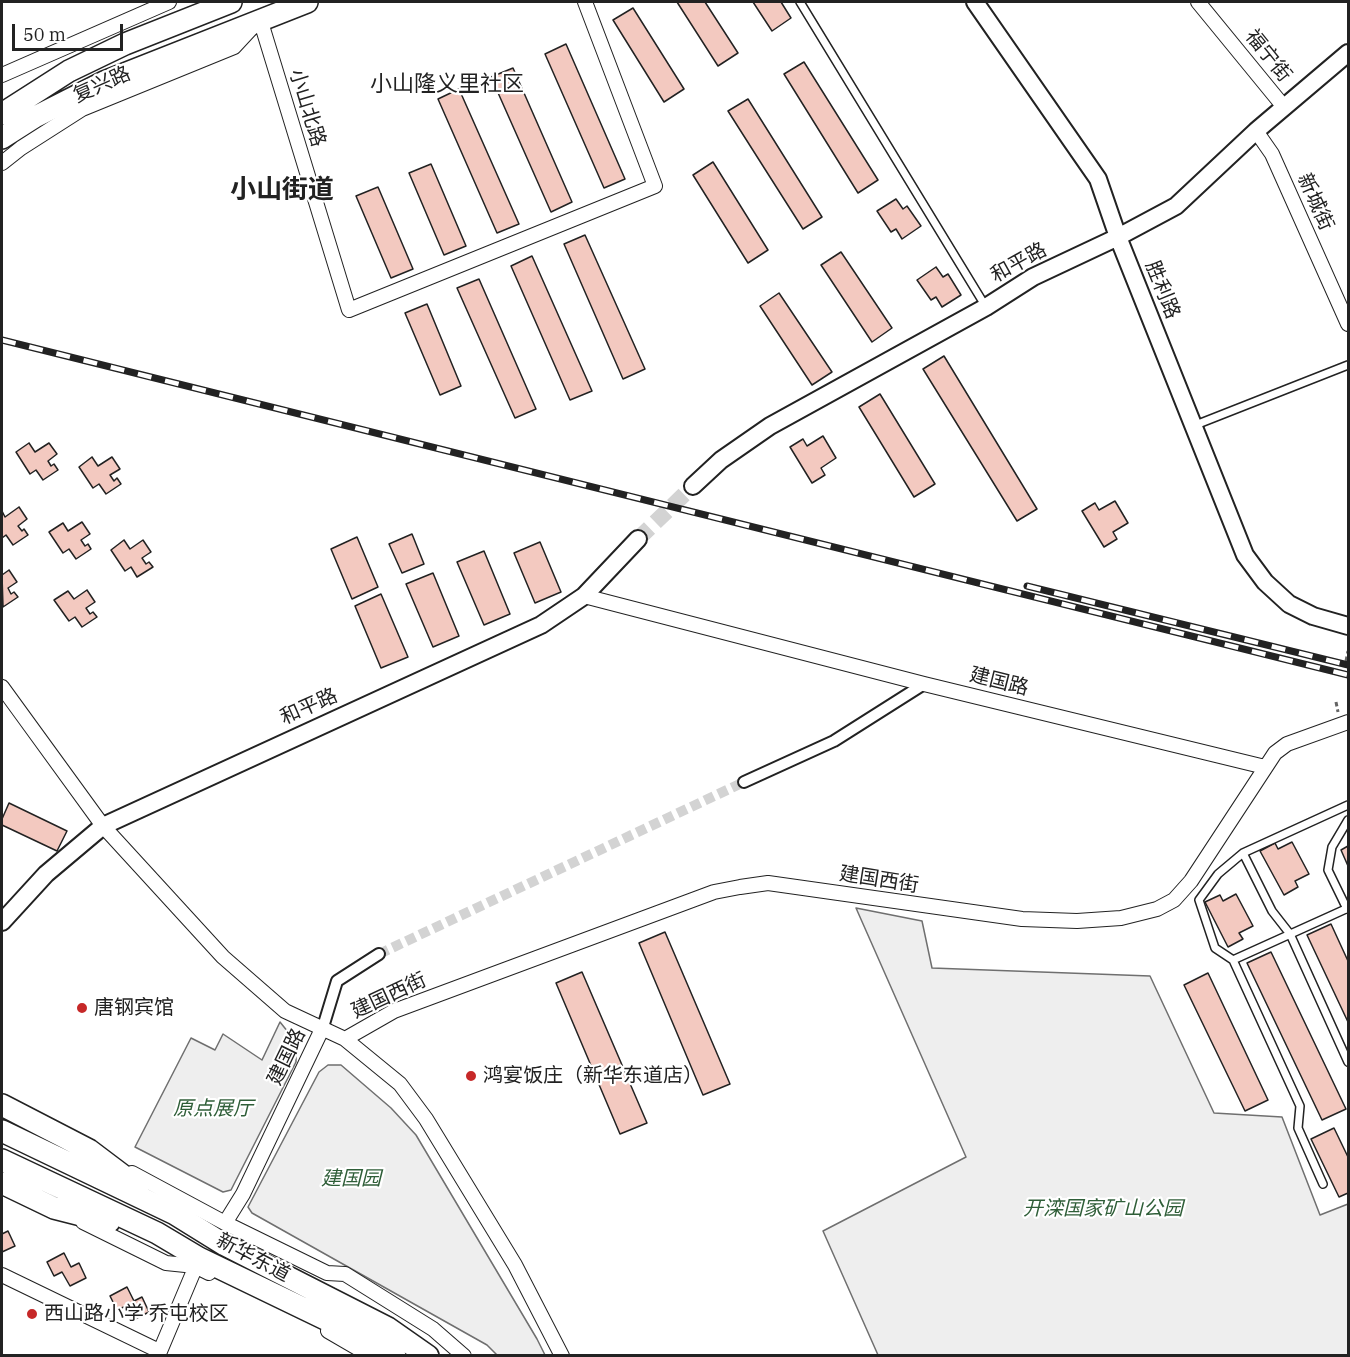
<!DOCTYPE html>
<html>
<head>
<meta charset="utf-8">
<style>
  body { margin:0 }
  #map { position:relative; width:1350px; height:1357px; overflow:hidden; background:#fff; font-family:"IBM Plex Serif",serif }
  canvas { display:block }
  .frame { position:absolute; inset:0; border:3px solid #222; pointer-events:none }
  .scale { position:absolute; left:12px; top:24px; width:111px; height:27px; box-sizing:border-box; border:3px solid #222; border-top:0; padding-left:8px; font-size:18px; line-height:21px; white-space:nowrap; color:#222; -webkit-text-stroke:4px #fff; paint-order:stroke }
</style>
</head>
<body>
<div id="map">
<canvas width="1350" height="1357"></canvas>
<div class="frame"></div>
<div class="scale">50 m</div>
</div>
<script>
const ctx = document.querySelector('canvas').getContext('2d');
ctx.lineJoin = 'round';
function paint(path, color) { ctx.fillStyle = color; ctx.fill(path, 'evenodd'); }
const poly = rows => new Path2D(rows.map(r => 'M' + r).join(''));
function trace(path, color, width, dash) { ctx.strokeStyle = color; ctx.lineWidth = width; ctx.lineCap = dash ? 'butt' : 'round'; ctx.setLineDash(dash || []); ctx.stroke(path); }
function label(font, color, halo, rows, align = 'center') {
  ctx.font = font + ' "IBM Plex Serif","Noto Sans SC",serif'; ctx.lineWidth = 4.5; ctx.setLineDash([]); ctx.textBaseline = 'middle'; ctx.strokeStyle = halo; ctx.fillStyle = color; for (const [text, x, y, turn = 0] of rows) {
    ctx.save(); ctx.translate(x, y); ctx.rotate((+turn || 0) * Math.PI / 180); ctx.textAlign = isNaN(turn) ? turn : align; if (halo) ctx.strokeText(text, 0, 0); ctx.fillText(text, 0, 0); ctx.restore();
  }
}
const green = poly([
  [856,908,922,921,932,968,1150,976,1214,1113,1282,1117,1320,1215,1348,1204,1348,1355,878,1355,823,1231,966,1157,856,908],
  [280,1022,296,1042,296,1062,231,1190,223,1192,135,1147,191,1038,215,1050,223,1034,262,1060,280,1022],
  [328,1065,341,1065,391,1108,416,1135,537,1339,545,1355,497,1355,487,1345,252,1213,248,1207,319,1072,328,1065]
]);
const building = poly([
  [677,2,705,2,738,53,718,66,677,2],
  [753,2,781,2,791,18,772,31,753,2],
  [633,8,684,89,664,102,613,20,633,8],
  [566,44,625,179,604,188,545,54,566,44],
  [804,62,878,180,858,193,784,74,804,62],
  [513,68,572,202,551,212,491,77,513,68],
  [459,89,519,224,497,233,438,99,459,89],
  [748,99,822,217,803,229,728,111,748,99],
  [713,162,768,250,748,263,693,175,713,162],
  [431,164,466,246,444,255,409,173,431,164],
  [378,187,413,269,391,278,356,196,378,187],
  [896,199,903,209,907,206,921,226,902,239,896,229,891,232,877,211,896,199],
  [585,235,645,369,623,379,564,244,585,235],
  [841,252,892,328,872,342,821,265,841,252],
  [532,256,592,391,570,400,511,266,532,256],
  [936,267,943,277,948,274,961,295,942,307,936,297,931,300,917,280,936,267],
  [479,279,536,409,515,418,457,288,479,279],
  [779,293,832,372,812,385,760,306,779,293],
  [427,304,461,386,440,395,405,313,427,304],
  [944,356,1037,509,1017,521,923,369,944,356],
  [880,394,935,484,914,497,859,407,880,394],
  [823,436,836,458,821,468,825,475,812,483,790,447,803,439,807,446,823,436],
  [29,443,35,452,49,443,57,454,48,461,51,466,54,464,58,470,43,480,36,470,30,474,16,452,29,443],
  [92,457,98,466,112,457,120,469,110,475,114,481,117,478,121,484,106,494,99,484,93,488,79,467,92,457],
  [1115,501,1128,523,1113,532,1117,539,1104,547,1082,511,1095,503,1099,510,1115,501],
  [19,507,27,519,18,526,22,531,24,529,28,535,13,545,6,535,2,538,2,511,5,517,19,507],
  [82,522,90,534,81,540,85,546,88,544,91,549,76,559,69,549,63,553,49,532,63,523,68,531,82,522],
  [412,534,424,564,402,573,389,544,412,534],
  [357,537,378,587,352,599,331,549,357,537],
  [124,540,130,549,143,540,151,552,142,558,146,564,149,562,153,567,137,577,131,567,125,571,111,550,124,540],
  [540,542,561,592,535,603,514,553,540,542],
  [484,551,510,614,484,625,457,562,484,551],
  [9,570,17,582,8,588,11,594,14,592,18,597,3,607,2,575,9,570],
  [433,573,459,636,433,647,406,584,433,573],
  [87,590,95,602,86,608,90,614,93,612,97,617,82,627,75,617,69,621,54,600,68,591,74,599,87,590],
  [381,594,408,657,381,668,355,606,381,594],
  [9,803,67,831,57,851,2,825,2,819,9,803],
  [1292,842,1309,874,1295,881,1298,887,1284,895,1260,851,1275,843,1278,849,1292,842],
  [1348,846,1348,866,1341,850,1348,846],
  [1236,894,1253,926,1239,933,1243,939,1228,947,1205,902,1220,895,1223,901,1236,894],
  [1331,924,1348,961,1348,1022,1307,935,1331,924],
  [665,932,730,1084,703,1095,639,943,665,932],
  [1271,952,1346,1109,1322,1120,1247,963,1271,952],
  [582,972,647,1123,620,1134,556,983,582,972],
  [1208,973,1268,1100,1245,1111,1184,985,1208,973],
  [1334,1128,1348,1157,1348,1193,1339,1197,1311,1139,1334,1128],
  [8,1231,15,1246,2,1252,2,1234,8,1231],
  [64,1253,71,1267,79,1263,86,1278,70,1286,62,1272,54,1276,47,1262,64,1253],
  [127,1287,134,1301,142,1297,149,1312,133,1320,126,1306,117,1310,110,1296,127,1287]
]);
const pedestrianTunnel = poly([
  [379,954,744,782]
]);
const tertiaryTunnel = poly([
  [638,539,693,486]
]);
const path = poly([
  [1346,661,1348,651],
  [1336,702,1338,712]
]);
const service = poly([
  [800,2,986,307],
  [1193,426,1348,365],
  [1243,853,1272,911,1290,934,1348,1062],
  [1347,909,1328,870,1332,847,1348,820],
  [1233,960,1348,908],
  [1323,1184,1298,1128,1300,1106,1233,960,1215,948,1199,900,1218,874,1243,853,1348,805]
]);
const pedestrian = poly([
  [744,782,834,741,924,684],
  [323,1027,337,981,379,954]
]);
const minor = poly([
  [1198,2,1284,107],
  [2,75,169,2],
  [1256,131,1272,154,1348,324],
  [2,163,21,148,82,109,234,47,260,19,349,310,655,186,585,2],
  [584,596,924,684,1265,767],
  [2,687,103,826,223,957,285,1011,345,1039,400,1084,426,1119,515,1265,562,1356],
  [345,1039,394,1011,714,892,740,887,768,883,1022,919,1077,921,1121,918,1157,909,1174,900,1191,881,1275,753,1287,744,1348,722],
  [132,1173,225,1223,327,1273,345,1274,433,1329,464,1356],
  [83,1222,166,1263,195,1266,209,1273],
  [225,1223,243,1194,323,1027],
  [2,1275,159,1351],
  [328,1331,371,1356],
  [158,1356,198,1261]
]);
const tertiary = poly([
  [975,2,1098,179,1118,237,1245,555,1265,582,1289,604,1313,616,1348,626],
  [693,486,721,460,770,426,986,307,1033,277,1118,237,1176,206,1256,131,1348,53],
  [2,922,46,874,103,826,541,625,584,596,638,539]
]);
const primary = poly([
  [2,114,69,71,125,44,231,2],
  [2,138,35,117,104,82,307,2],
  [2,1105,89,1150,138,1187],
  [2,1131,175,1214,225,1245,388,1328,428,1356],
  [2,1160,157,1233,199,1258,375,1343,395,1356],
  [2,1183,54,1208,109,1222]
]);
const rail = poly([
  [2,340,1348,675],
  [1027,586,1348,665]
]);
const markers = [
  [82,1008,6,"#c62828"],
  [471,1076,6,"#c62828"],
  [32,1314,6,"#c62828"]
];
const streetNames = [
  ["福宁街",1268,56,51],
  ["复兴路",102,85,-24],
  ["小山北路",307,108,73],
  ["新城街",1315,202,66],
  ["和平路",1019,263,-29],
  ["胜利路",1162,290,68],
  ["建国路",999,682,14],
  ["和平路",309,707,-24],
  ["建国西街",879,880,9],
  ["建国西街",389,996,-25],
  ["建国路",287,1057,-64],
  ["新华东道",253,1258,28]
];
const poiNames = [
  ["唐钢宾馆",94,1008],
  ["鸿宴饭庄（新华东道店）",483,1076],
  ["西山路小学 乔屯校区",44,1314]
];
const parkNames = [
  ["原点展厅",213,1109],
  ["建国园",351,1179],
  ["开滦国家矿山公园",1103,1209]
];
const quarterNames = [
  ["小山隆义里社区",447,85]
];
const districtNames = [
  ["小山街道",282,190]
];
paint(green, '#eee');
trace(green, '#6f6f6f', 1.5);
paint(building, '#f3c9c0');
trace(building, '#222', 1.5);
trace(pedestrianTunnel, '#d3d3d3', 10, [10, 5]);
trace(tertiaryTunnel, '#d3d3d3', 16, [16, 8]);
trace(service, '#222', 10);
trace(pedestrian, '#222', 14);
trace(minor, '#222', 16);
trace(tertiary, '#222', 20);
trace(primary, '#222', 24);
trace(path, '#646464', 3, [4.5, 3]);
trace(service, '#fff', 7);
trace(pedestrian, '#fff', 10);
trace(minor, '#fff', 14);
trace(tertiary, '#fff', 16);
trace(primary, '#fff', 21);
trace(rail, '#222', 7);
trace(rail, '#fff', 4.5, [14]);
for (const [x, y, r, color] of markers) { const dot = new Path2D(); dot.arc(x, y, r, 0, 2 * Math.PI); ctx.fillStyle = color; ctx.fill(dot); trace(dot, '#fff', 2); }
label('20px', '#222', '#fff', streetNames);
label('20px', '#222', '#fff', poiNames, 'left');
label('italic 20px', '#2f5e38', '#fff', parkNames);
label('22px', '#222', '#fff', quarterNames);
label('bold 26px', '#222', '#fff', districtNames);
</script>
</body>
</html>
